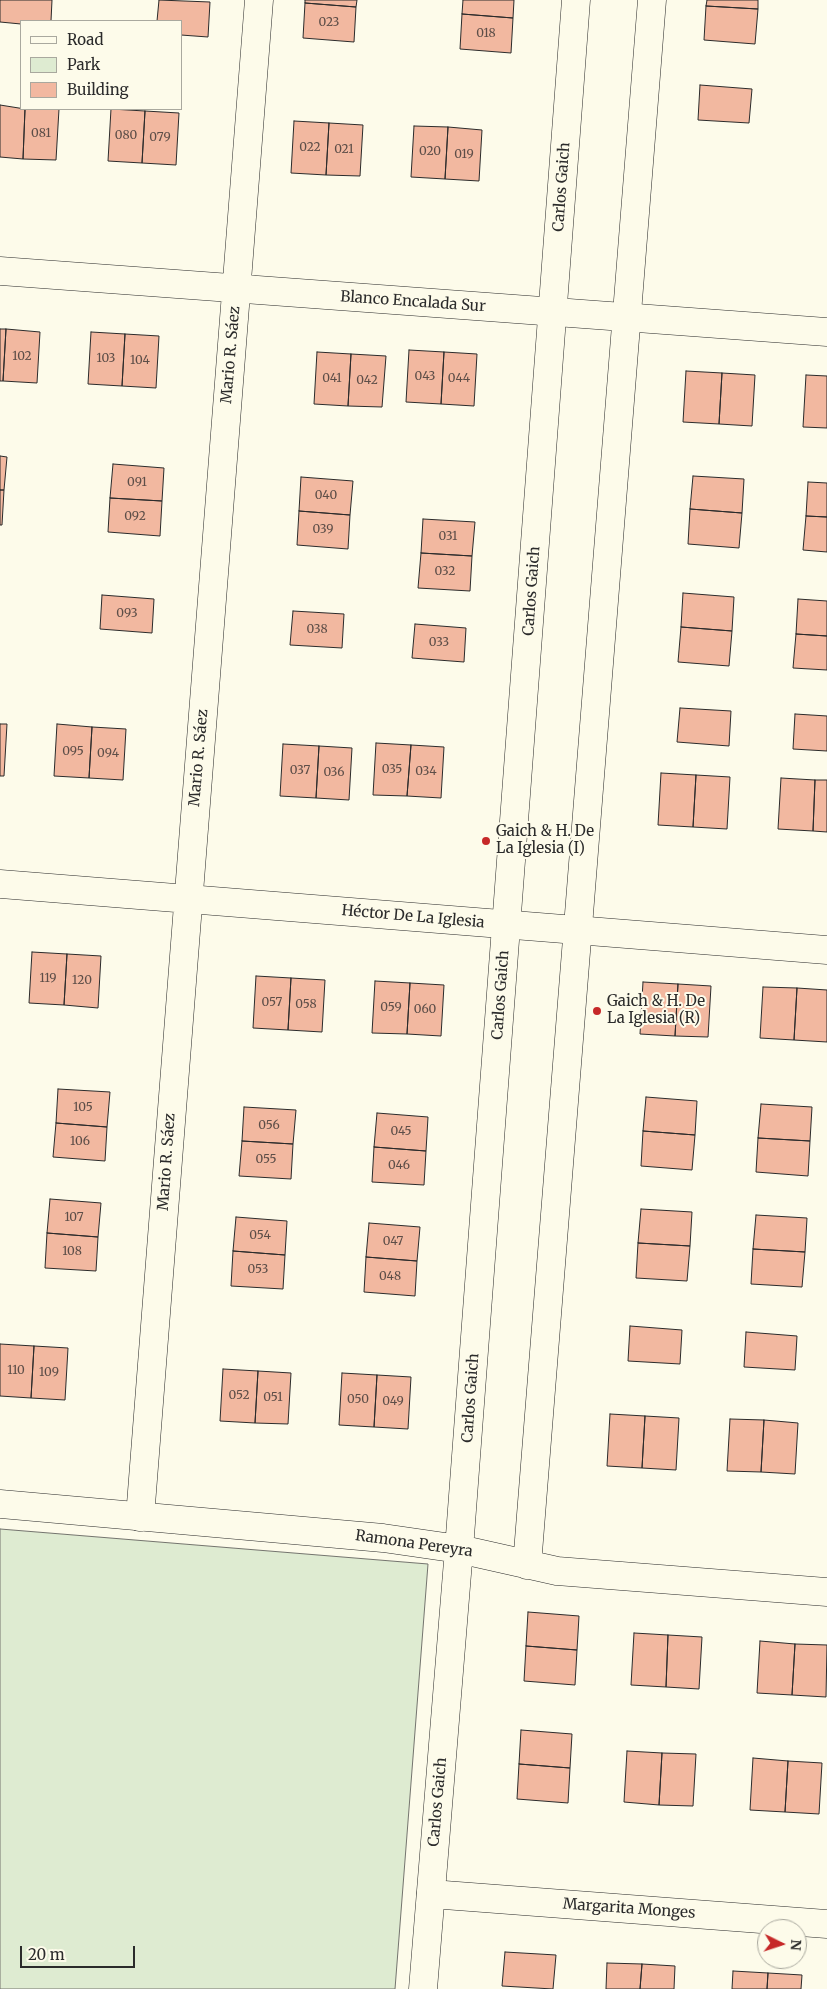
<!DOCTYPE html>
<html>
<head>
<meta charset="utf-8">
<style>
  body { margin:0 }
  #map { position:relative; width:827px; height:1989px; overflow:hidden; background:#fdfbea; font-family:Merriweather,serif }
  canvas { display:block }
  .legend { position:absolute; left:20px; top:20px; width:162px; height:90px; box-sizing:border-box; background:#fdfbea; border:1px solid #a9a89e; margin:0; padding:6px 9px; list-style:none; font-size:15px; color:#2b2b2b }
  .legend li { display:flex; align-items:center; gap:10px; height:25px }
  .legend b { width:25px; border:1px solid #a9a89e }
  .north { position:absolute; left:757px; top:1919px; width:50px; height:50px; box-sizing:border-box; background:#fdfbea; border:1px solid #a9a89e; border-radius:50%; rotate:94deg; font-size:14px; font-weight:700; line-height:20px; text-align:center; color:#2b2b2b }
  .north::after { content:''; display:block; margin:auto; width:18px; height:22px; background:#c62828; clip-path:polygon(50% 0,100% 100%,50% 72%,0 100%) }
  .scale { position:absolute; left:20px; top:1946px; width:115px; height:22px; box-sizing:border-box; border:2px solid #2b2b2b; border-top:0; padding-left:6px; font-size:15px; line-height:18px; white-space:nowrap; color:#2b2b2b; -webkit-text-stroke:4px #fdfbea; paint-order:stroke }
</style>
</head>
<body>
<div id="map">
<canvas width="827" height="1989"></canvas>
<ul class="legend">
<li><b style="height:6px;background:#fdfbea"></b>Road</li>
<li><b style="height:14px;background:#deebd1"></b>Park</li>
<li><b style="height:14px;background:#f2b8a0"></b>Building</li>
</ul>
<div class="north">N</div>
<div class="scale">20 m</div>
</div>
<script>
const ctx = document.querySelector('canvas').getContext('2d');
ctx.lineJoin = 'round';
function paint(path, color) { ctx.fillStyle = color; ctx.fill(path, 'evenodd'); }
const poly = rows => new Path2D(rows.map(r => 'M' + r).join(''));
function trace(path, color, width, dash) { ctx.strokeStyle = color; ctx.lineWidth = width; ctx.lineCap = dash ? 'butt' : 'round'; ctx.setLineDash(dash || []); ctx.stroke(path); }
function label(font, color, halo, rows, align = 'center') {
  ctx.font = font + ' Merriweather,serif'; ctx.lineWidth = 4; ctx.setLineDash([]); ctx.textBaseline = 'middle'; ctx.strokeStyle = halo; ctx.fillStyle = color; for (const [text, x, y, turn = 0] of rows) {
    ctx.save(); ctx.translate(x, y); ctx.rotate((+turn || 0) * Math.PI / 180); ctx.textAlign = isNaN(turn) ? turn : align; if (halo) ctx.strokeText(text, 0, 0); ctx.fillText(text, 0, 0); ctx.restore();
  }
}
const green = poly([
  [0,1529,428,1564,395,1989,0,1989,0,1529]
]);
const building = poly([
  [0,0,52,0,51,21,21,21,21,24,0,22,0,0],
  [159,0,210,2,208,37,181,35,181,21,157,21,159,0],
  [305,0,357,0,356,7,305,3,305,0],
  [463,0,514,0,513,18,462,14,463,0],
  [707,0,758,0,758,9,706,6,707,0],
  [305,3,356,7,354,42,303,38,305,3],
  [706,6,758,9,755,44,704,40,706,6],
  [462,14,513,18,511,53,460,49,462,14],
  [700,85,752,89,749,123,698,120,700,85],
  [0,105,25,109,23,159,0,157,0,105],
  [25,109,59,109,56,160,23,159,25,109],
  [111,109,145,111,142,163,108,161,111,109],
  [145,111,179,113,176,165,142,163,145,111],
  [294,121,329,123,326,175,291,173,294,121],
  [329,123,363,125,360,176,326,175,329,123],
  [414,126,448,127,445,179,411,177,414,126],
  [448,127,482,130,479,181,445,179,448,127],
  [0,329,6,329,3,381,0,381,0,329],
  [6,329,40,332,37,383,3,381,6,329],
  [91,332,125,334,122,386,88,384,91,332],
  [125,334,159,336,156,388,122,386,125,334],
  [409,350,444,352,441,404,406,402,409,350],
  [317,352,351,354,348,406,314,404,317,352],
  [444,352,477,354,474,406,441,404,444,352],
  [351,354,386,356,382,407,348,406,351,354],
  [686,371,722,373,719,424,683,422,686,371],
  [722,373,755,375,752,426,719,424,722,373],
  [806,375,827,376,827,428,803,427,806,375],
  [0,456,7,457,4,490,0,490,0,456],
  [113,464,164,468,162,501,110,498,113,464],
  [693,476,744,479,742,513,690,509,693,476],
  [301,477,353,481,350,515,299,511,301,477],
  [808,482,827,483,827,517,806,516,808,482],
  [0,490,4,490,2,525,0,525,0,490],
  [110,498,162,501,160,536,108,532,110,498],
  [690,509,742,513,739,548,688,544,690,509],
  [299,511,350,515,348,549,297,545,299,511],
  [806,516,827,517,827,552,803,550,806,516],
  [423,519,475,522,472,556,421,553,423,519],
  [421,553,472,556,470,591,418,588,421,553],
  [683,593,734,597,732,631,681,627,683,593],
  [102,595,154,599,152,633,100,629,102,595],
  [798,599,827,601,827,636,796,634,798,599],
  [293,611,344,614,342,648,290,645,293,611],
  [415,624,466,628,464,662,412,658,415,624],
  [681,627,732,631,729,666,678,662,681,627],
  [796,634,827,636,827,670,793,668,796,634],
  [680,708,731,711,729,746,677,742,680,708],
  [795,714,827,716,827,751,793,749,795,714],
  [0,724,7,724,4,776,0,776,0,724],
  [57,724,92,727,89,778,54,776,57,724],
  [92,727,126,729,123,780,89,778,92,727],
  [376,743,411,745,407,796,373,795,376,743],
  [283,744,319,746,316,798,280,796,283,744],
  [411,745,444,747,441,798,407,796,411,745],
  [319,746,352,748,349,800,316,798,319,746],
  [661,773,696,775,693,827,658,825,661,773],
  [696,775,730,777,727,829,693,827,696,775],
  [781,778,815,780,813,831,778,829,781,778],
  [815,780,827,780,827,832,813,831,815,780],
  [32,952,67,954,64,1005,29,1003,32,952],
  [67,954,101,956,98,1008,64,1005,67,954],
  [256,976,291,978,288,1030,253,1028,256,976],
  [291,978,325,980,322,1032,288,1030,291,978],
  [375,981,410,983,407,1034,372,1033,375,981],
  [643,982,678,984,675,1036,640,1034,643,982],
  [410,983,444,985,441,1036,407,1034,410,983],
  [678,984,711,986,708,1037,675,1036,678,984],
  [763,987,797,988,794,1040,760,1038,763,987],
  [797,988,827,990,827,1042,794,1040,797,988],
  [58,1089,110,1092,107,1127,56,1123,58,1089],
  [646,1097,697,1101,695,1135,643,1131,646,1097],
  [761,1104,812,1107,810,1141,758,1138,761,1104],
  [244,1107,296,1110,293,1144,242,1141,244,1107],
  [377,1113,428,1117,426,1151,374,1147,377,1113],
  [56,1123,107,1127,105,1161,53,1157,56,1123],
  [643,1131,695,1135,692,1170,641,1166,643,1131],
  [758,1138,810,1141,808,1176,756,1172,758,1138],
  [242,1141,293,1144,291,1179,239,1176,242,1141],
  [374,1147,426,1151,424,1185,372,1182,374,1147],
  [50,1199,101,1203,98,1237,47,1233,50,1199],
  [641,1209,692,1212,690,1246,638,1243,641,1209],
  [756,1215,807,1218,805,1252,753,1249,756,1215],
  [236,1217,287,1221,285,1255,233,1251,236,1217],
  [369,1223,420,1227,417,1261,366,1257,369,1223],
  [47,1233,98,1237,96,1271,45,1268,47,1233],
  [638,1243,690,1246,687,1281,636,1278,638,1243],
  [753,1249,805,1252,802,1287,751,1284,753,1249],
  [233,1251,285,1255,283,1289,231,1286,233,1251],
  [366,1257,417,1261,415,1296,364,1292,366,1257],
  [630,1326,682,1330,680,1364,628,1361,630,1326],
  [746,1332,797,1336,795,1370,744,1367,746,1332],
  [0,1344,34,1346,31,1398,0,1396,0,1344],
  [34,1346,68,1348,65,1400,31,1398,34,1346],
  [223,1369,258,1371,255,1423,220,1421,223,1369],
  [258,1371,291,1373,288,1424,255,1423,258,1371],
  [342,1373,377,1375,374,1427,339,1425,342,1373],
  [377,1375,411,1377,408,1429,374,1427,377,1375],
  [610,1414,645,1416,642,1468,607,1466,610,1414],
  [645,1416,679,1418,676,1470,642,1468,645,1416],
  [730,1419,764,1420,761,1472,727,1471,730,1419],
  [764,1420,798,1423,795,1474,761,1472,764,1420],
  [528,1612,579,1616,577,1650,526,1646,528,1612],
  [634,1633,668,1635,666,1687,631,1685,634,1633],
  [668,1635,702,1637,699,1689,666,1687,668,1635],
  [760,1641,795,1644,792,1695,757,1693,760,1641],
  [795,1644,827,1645,826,1697,792,1695,795,1644],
  [526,1646,577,1650,575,1685,524,1681,526,1646],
  [521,1730,572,1734,570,1768,519,1764,521,1730],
  [627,1751,662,1753,659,1805,624,1802,627,1751],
  [662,1753,696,1754,693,1806,659,1805,662,1753],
  [753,1758,788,1761,785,1812,750,1810,753,1758],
  [788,1761,822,1763,819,1814,785,1812,788,1761],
  [519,1764,570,1768,568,1803,517,1799,519,1764],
  [505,1952,556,1955,553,1989,502,1986,505,1952],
  [607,1963,642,1964,640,1989,606,1989,607,1963],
  [642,1964,675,1966,674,1989,640,1989,642,1964],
  [733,1971,768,1973,767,1989,732,1989,733,1971],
  [768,1973,802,1975,801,1989,767,1989,768,1973]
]);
const street = poly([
  [0,271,827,332],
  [0,884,827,950],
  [140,1517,259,0],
  [431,1894,827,1924]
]);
const secondary = poly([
  [0,1504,383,1538,459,1549,557,1571,827,1592],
  [527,1565,652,0],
  [423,1989,459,1549,576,0]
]);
const markers = [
  [486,841,5,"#c62828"],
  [597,1011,5,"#c62828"]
];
const numberNames = [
  ["023",329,23],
  ["018",486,34],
  ["081",41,134],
  ["080",126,136],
  ["079",160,138],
  ["022",310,148],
  ["021",344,150],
  ["020",430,152],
  ["019",464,155],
  ["102",22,357],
  ["103",106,359],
  ["104",140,361],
  ["043",425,377],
  ["041",332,379],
  ["044",459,379],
  ["042",367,381],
  ["091",137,483],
  ["040",326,496],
  ["092",135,517],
  ["039",323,530],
  ["031",448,537],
  ["032",445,572],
  ["093",127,614],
  ["038",317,630],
  ["033",439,643],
  ["095",73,752],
  ["094",108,754],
  ["035",392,770],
  ["037",300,771],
  ["034",426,772],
  ["036",334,773],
  ["119",48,979],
  ["120",82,981],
  ["057",272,1003],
  ["058",306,1005],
  ["059",391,1008],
  ["060",425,1010],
  ["105",83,1108],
  ["056",269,1126],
  ["045",401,1132],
  ["106",80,1142],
  ["055",266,1160],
  ["046",399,1166],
  ["107",74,1218],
  ["054",260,1236],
  ["047",393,1242],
  ["108",72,1252],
  ["053",258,1270],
  ["048",390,1277],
  ["110",16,1371],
  ["109",49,1373],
  ["052",239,1396],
  ["051",273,1398],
  ["050",358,1400],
  ["049",393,1402]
];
const streetNames = [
  ["Carlos Gaich",562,187,-86],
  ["Blanco Encalada Sur",413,302,4],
  ["Mario R. Sáez",231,355,-85],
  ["Carlos Gaich",532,591,-86],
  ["Mario R. Sáez",199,758,-85],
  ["Héctor De La Iglesia",413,917,5],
  ["Carlos Gaich",501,995,-86],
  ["Mario R. Sáez",167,1162,-86],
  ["Carlos Gaich",471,1398,-86],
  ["Ramona Pereyra",414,1544,8],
  ["Carlos Gaich",438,1802,-85],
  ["Margarita Monges",629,1909,4]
];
const poiNames = [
  ["Gaich & H. De",496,832],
  ["La Iglesia (I)",496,849],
  ["Gaich & H. De",607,1002],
  ["La Iglesia (R)",607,1019]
];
paint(green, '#deebd1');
trace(green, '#74746e', 1);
paint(building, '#f2b8a0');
trace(building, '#2b2b2b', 1);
trace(street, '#2b2b2b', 29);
trace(secondary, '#2b2b2b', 29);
trace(street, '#fdfbea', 28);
trace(secondary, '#fdfbea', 28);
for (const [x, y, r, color] of markers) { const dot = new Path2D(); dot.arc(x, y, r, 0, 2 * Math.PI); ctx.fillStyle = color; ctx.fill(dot); trace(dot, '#fdfbea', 2); }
label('12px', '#5d4e48', null, numberNames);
label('15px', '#2b2b2b', '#fdfbea', streetNames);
label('15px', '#2b2b2b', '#fdfbea', poiNames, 'left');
</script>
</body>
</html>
